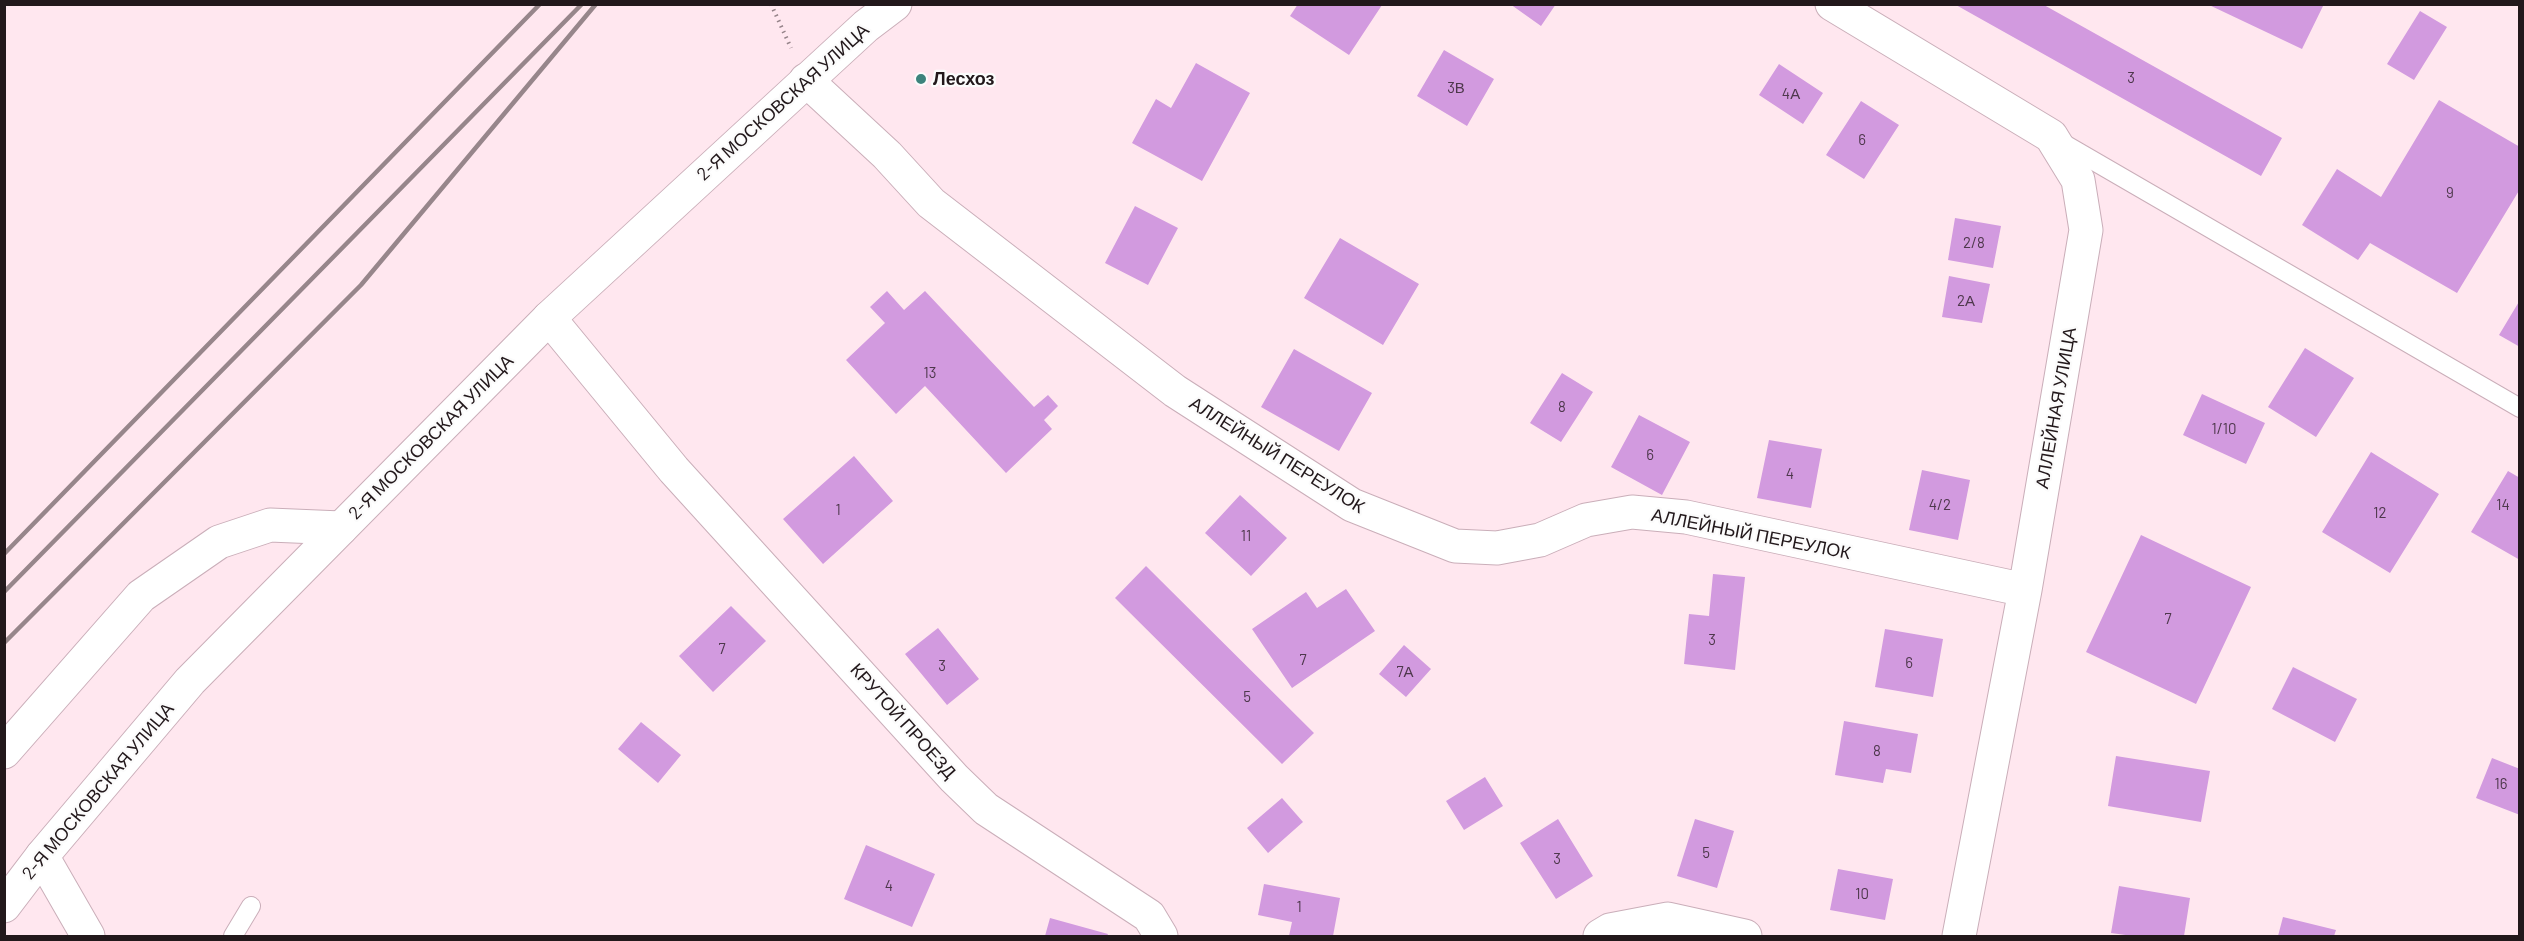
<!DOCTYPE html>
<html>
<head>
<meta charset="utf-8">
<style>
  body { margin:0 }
  #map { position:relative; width:2524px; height:941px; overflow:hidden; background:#ffe7ef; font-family:Barlow,sans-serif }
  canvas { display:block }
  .frame { position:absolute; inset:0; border:6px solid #22181b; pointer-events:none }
</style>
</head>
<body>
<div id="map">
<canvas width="2524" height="941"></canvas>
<div class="frame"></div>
</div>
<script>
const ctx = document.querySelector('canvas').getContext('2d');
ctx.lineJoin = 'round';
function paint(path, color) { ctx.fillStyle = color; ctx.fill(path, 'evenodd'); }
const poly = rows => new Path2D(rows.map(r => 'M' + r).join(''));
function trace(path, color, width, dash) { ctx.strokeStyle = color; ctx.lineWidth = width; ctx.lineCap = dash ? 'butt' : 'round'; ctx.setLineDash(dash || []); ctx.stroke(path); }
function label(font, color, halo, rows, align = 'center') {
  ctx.font = font + ' Barlow,sans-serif'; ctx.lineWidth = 4.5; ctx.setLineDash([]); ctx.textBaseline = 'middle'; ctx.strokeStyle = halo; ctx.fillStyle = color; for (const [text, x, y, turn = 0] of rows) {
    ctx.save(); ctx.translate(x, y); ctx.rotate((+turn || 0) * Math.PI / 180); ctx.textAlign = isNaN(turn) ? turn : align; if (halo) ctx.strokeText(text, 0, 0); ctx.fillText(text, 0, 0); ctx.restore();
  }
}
const building = poly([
  [1298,4,1381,4,1382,5,1349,55,1290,16],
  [1510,4,1556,4,1541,26],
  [2207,4,2324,4,2302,49],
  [1956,5,2044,5,2282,138,2261,176],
  [2420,11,2447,27,2414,80,2387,64],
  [1444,50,1494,79,1467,126,1417,96],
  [1196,63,1250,93,1202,181,1132,143,1156,99,1171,108],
  [1779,64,1823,93,1803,124,1759,95],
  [2439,100,2520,147,2520,189,2457,293,2370,243,2358,260,2302,225,2337,169,2381,197],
  [1861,101,1899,125,1864,179,1826,155],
  [1135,206,1178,228,1148,285,1105,263],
  [1955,218,2001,226,1993,268,1948,260],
  [1340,238,1419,284,1383,345,1304,298],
  [1949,276,1990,284,1982,323,1942,317],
  [887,291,904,310,925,291,1034,407,1048,395,1058,406,1044,420,1052,429,1006,473,925,386,896,414,846,360,885,323,870,307],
  [2520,300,2520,347,2499,335],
  [2305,348,2354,378,2316,437,2268,407],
  [1294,349,1372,393,1339,451,1261,407],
  [1562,373,1593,392,1561,442,1530,423],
  [2202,394,2265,423,2246,464,2183,435],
  [1639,415,1690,442,1662,495,1611,467],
  [1769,440,1822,449,1811,508,1757,498],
  [2371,452,2439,494,2390,573,2322,532],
  [854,456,893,501,823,564,783,519],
  [1922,470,1970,480,1958,540,1909,530],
  [2508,471,2520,478,2520,560,2471,532],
  [1240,495,1287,538,1251,576,1205,533],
  [2141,535,2251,587,2196,704,2086,652],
  [1146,566,1314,733,1282,764,1115,598],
  [1713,574,1745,577,1735,670,1684,664,1689,614,1709,616],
  [1346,589,1375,631,1292,688,1252,629,1306,592,1317,608],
  [731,606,766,641,713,692,679,656],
  [938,628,979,679,947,705,905,654],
  [1885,629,1943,639,1933,697,1875,687],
  [1404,645,1431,669,1406,697,1379,674],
  [2293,667,2357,699,2335,742,2272,709],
  [1844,721,1918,734,1911,773,1886,769,1883,783,1835,775],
  [641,722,681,755,658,783,618,749],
  [2116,756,2210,771,2201,822,2108,806],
  [2492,758,2520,769,2520,815,2476,798],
  [1485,777,1503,806,1464,830,1446,801],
  [1282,798,1303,822,1268,853,1247,828],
  [1558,819,1593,876,1556,899,1520,843],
  [1695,819,1734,831,1717,888,1677,876],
  [866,845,935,874,912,927,844,899],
  [1838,869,1893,879,1885,920,1830,910],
  [1264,884,1340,898,1333,936,1289,936,1292,922,1258,915],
  [2119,886,2190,898,2184,936,2133,936,2111,933],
  [2283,917,2336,930,2334,936,2278,936],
  [1050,918,1108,934,1107,936,1045,936]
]);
const path = poly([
  [771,4,791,48]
]);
const lane = poly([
  [2061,142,2520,408],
  [233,936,251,906]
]);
const street = poly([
  [1832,4,2051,136,2078,180,2086,230,2025,590,1959,936],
  [806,80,887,155,931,203,1175,391,1352,505,1455,546,1497,548,1540,540,1586,520,1632,512,1686,517,2025,590],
  [549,318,674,470,954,778,986,809,1149,916,1161,936],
  [4,752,141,596,219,542,270,525,341,528],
  [42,856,88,936],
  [1600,936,1610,930,1668,919,1745,936]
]);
const secondary = poly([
  [4,906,42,856,190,681,549,318,866,26,895,4]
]);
const rail = poly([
  [4,554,540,4],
  [4,592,582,4],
  [4,643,361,285,596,4]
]);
const markers = [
  [921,79,6,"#3d837c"]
];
const numberNames = [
  ["3",2131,78],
  ["3В",1456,88],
  ["4А",1791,94],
  ["6",1862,140],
  ["9",2450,193],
  ["2/8",1974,243],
  ["2А",1966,301],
  ["13",930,373],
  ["8",1562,407],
  ["1/10",2224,429],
  ["6",1650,455],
  ["4",1790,474],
  ["4/2",1940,505],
  ["14",2503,505],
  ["1",838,510],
  ["12",2380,513],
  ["11",1246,536],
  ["7",2168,619],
  ["3",1712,640],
  ["7",722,649],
  ["7",1303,660],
  ["6",1909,663],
  ["3",942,666],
  ["7А",1405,672],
  ["5",1247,697],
  ["8",1877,751],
  ["16",2501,784],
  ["5",1706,853],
  ["3",1557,859],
  ["4",889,886],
  ["10",1862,894],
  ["1",1299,907]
];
const poiNames = [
  ["Лесхоз",933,79]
];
const streetNames = [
  ["2-Я МОСКОВСКАЯ УЛИЦА",783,102,-42],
  ["АЛЛЕЙНАЯ УЛИЦА",2056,408,-80],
  ["2-Я МОСКОВСКАЯ УЛИЦА",431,437,-45],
  ["АЛЛЕЙНЫЙ ПЕРЕУЛОК",1277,455,32],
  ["АЛЛЕЙНЫЙ ПЕРЕУЛОК",1751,534,11],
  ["КРУТОЙ ПРОЕЗД",903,721,48],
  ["2-Я МОСКОВСКАЯ УЛИЦА",98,791,-50]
];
paint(building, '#d29adf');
trace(lane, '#caaeb9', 20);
trace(street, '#caaeb9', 35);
trace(secondary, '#caaeb9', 35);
trace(path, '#958389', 4, [1.5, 4.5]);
trace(lane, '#fff', 18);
trace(street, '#fff', 33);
trace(secondary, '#fff', 33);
trace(rail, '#97868b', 4.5);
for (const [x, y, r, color] of markers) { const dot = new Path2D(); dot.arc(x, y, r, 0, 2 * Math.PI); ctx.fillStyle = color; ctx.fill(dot); trace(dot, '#fbfbfb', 2); }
label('15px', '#4e384c', null, numberNames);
label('bold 18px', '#22181b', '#fbfbfb', poiNames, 'left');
label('18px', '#22181b', '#fbfbfb', streetNames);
</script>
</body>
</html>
